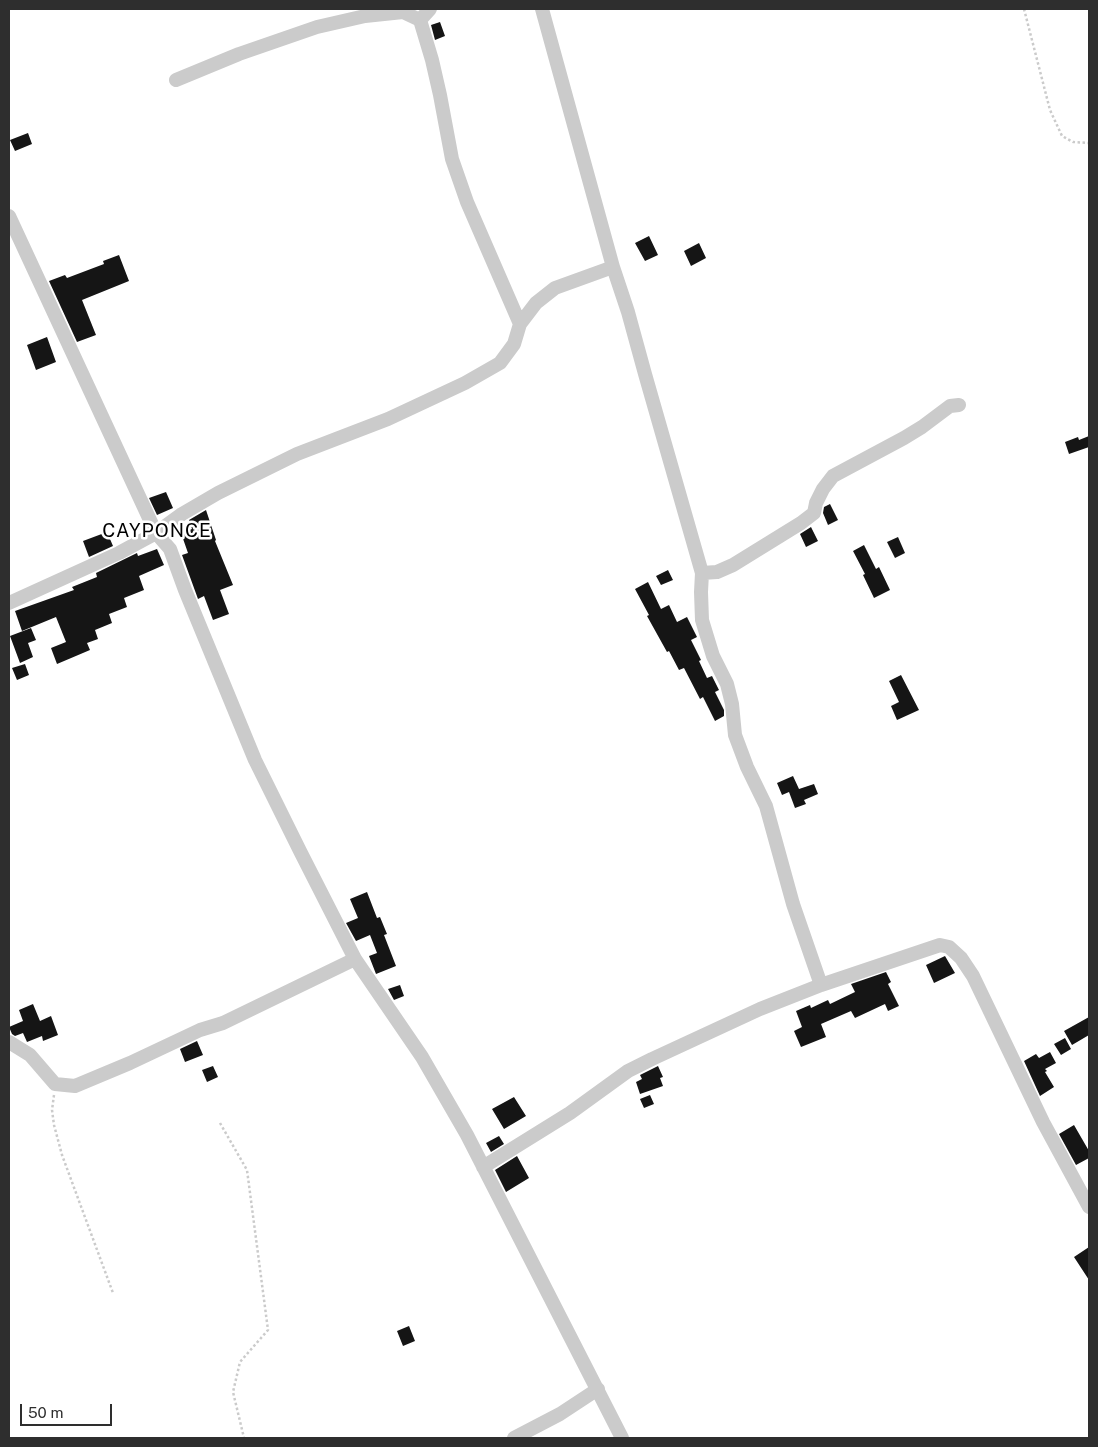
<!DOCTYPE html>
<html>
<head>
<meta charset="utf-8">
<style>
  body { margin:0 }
  #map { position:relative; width:1098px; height:1447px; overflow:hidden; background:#fff; font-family:"Public Sans",sans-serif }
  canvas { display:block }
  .frame { position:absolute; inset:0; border:10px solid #2e2e2e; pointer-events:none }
  .scale { position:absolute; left:20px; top:1404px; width:92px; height:22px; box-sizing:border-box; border:2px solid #2e2e2e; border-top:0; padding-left:6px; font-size:15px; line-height:18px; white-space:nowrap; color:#2e2e2e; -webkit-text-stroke:4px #fff; paint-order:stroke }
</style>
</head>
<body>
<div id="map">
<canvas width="1098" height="1447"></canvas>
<div class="frame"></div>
<div class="scale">50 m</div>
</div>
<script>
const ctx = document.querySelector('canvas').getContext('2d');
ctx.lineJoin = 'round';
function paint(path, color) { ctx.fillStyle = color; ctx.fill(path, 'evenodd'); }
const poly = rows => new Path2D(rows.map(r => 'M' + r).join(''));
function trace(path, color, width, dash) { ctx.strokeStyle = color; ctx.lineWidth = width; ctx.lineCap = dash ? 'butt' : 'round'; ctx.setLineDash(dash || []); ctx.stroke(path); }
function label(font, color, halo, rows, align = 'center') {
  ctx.font = font + ' "Public Sans",sans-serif'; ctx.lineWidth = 5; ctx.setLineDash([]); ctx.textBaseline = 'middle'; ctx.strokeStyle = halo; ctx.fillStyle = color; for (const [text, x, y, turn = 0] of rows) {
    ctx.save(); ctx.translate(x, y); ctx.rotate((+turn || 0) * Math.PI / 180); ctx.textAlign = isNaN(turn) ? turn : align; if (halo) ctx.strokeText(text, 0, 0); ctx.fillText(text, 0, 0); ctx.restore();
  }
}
const building = poly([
  [440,22,445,36,435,40,431,25],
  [28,133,32,144,15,151,10,140],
  [649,236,658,255,645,261,635,243],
  [699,243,706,258,691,266,684,251],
  [119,255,129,281,82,300,96,335,77,342,49,281,65,275,67,278,104,264,103,261],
  [47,337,56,362,36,370,27,345],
  [1089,436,1089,447,1069,454,1065,442,1078,437,1079,440],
  [166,492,173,508,157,515,149,498],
  [830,504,838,520,828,525,823,513,824,507],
  [206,510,216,540,215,541,233,585,220,590,229,614,213,620,204,596,198,599,182,555,188,553,181,533,192,529,189,520],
  [811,527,818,541,806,547,800,534],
  [107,532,113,546,89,557,83,541],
  [898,537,905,553,895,558,887,542],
  [864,545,876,569,879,567,890,590,874,598,863,575,865,574,853,551],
  [157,549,164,565,139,576,144,590,124,598,127,607,109,614,112,623,95,630,98,639,87,643,90,650,57,664,51,648,66,642,56,617,22,631,15,611,74,590,72,587,97,577,96,573,137,553,138,556],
  [668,570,673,580,661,585,656,576],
  [648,582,661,609,669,605,677,622,687,617,697,637,691,640,701,660,699,661,707,678,712,676,719,690,715,692,724,710,724,716,715,721,703,697,700,699,684,668,679,670,669,651,667,652,647,616,649,615,635,589],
  [31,628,36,640,28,643,33,657,20,663,10,636],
  [25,664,29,675,17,680,12,668],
  [901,675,919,710,897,720,891,706,899,702,889,681],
  [793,776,799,789,814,784,818,794,804,800,806,804,795,808,789,792,782,795,777,783],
  [367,892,377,918,380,917,387,934,384,935,396,966,376,974,369,956,377,953,370,935,356,941,346,923,358,918,350,899],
  [945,956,955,973,934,983,926,965],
  [886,972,891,982,888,984,899,1006,888,1011,885,1004,855,1018,851,1011,821,1024,826,1037,801,1047,794,1031,802,1027,796,1011,810,1005,811,1008,828,1000,830,1004,855,992,851,984],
  [400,985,404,996,394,1000,388,989],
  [33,1004,40,1021,51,1016,58,1035,43,1041,42,1036,27,1042,23,1033,15,1036,12,1034,9,1027,23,1021,19,1010],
  [1089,1017,1089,1035,1072,1045,1064,1031],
  [1065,1038,1071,1049,1061,1055,1054,1044],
  [197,1041,203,1055,185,1062,180,1049],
  [1050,1052,1056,1063,1045,1069,1047,1071,1045,1072,1054,1087,1040,1096,1024,1061,1036,1054,1039,1058],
  [213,1066,218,1077,207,1082,202,1070],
  [658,1066,663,1077,660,1078,663,1086,640,1094,636,1082,642,1079,640,1075],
  [650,1095,654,1104,644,1108,640,1099],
  [514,1097,526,1116,504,1129,492,1109],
  [1074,1125,1089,1151,1089,1158,1076,1165,1059,1134],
  [499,1136,504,1144,491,1152,486,1143],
  [517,1156,529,1178,506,1192,495,1170],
  [1089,1247,1089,1280,1074,1257],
  [409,1326,415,1341,403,1346,397,1331]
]);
const path = poly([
  [1024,9,1050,110,1062,136,1073,142,1089,143],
  [54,1095,52,1110,54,1125,62,1155,113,1293],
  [220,1123,247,1170,268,1330,240,1362,233,1392,244,1438]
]);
const street = poly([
  [542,9,613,267,628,312,645,374,702,573,701,592,702,620,713,656,727,684,732,704,735,735,747,767,766,806,793,904,821,985],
  [420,20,430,9],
  [176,80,239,54,317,27,365,16,403,12,420,20,432,60,440,95,452,159,467,202,520,324],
  [9,216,156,533,170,549,185,590,255,760,300,851,355,959,422,1057,467,1135,622,1438],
  [702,573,717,572,733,565,801,523,814,513,816,503,823,489,833,476,904,438,922,427,950,406,959,405],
  [9,603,119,553,156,533,182,514,218,493,297,454,388,419,465,383,500,363,514,344,520,324,536,303,555,288,613,267],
  [9,1042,30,1055,55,1084,75,1086,130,1063,200,1030,223,1023,355,959],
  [483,1167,570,1113,628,1071,652,1059,760,1009,821,985,940,945,949,947,961,958,973,976,1043,1122,1089,1207],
  [514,1438,560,1414,598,1389]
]);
const quarterNames = [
  ["CAYPONCE",157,531]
];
paint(building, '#151515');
trace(path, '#cbcbcb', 2.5, [2.5, 2.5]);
trace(street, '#cbcbcb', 14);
ctx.letterSpacing = '1px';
label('19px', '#000', '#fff', quarterNames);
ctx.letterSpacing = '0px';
</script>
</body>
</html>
